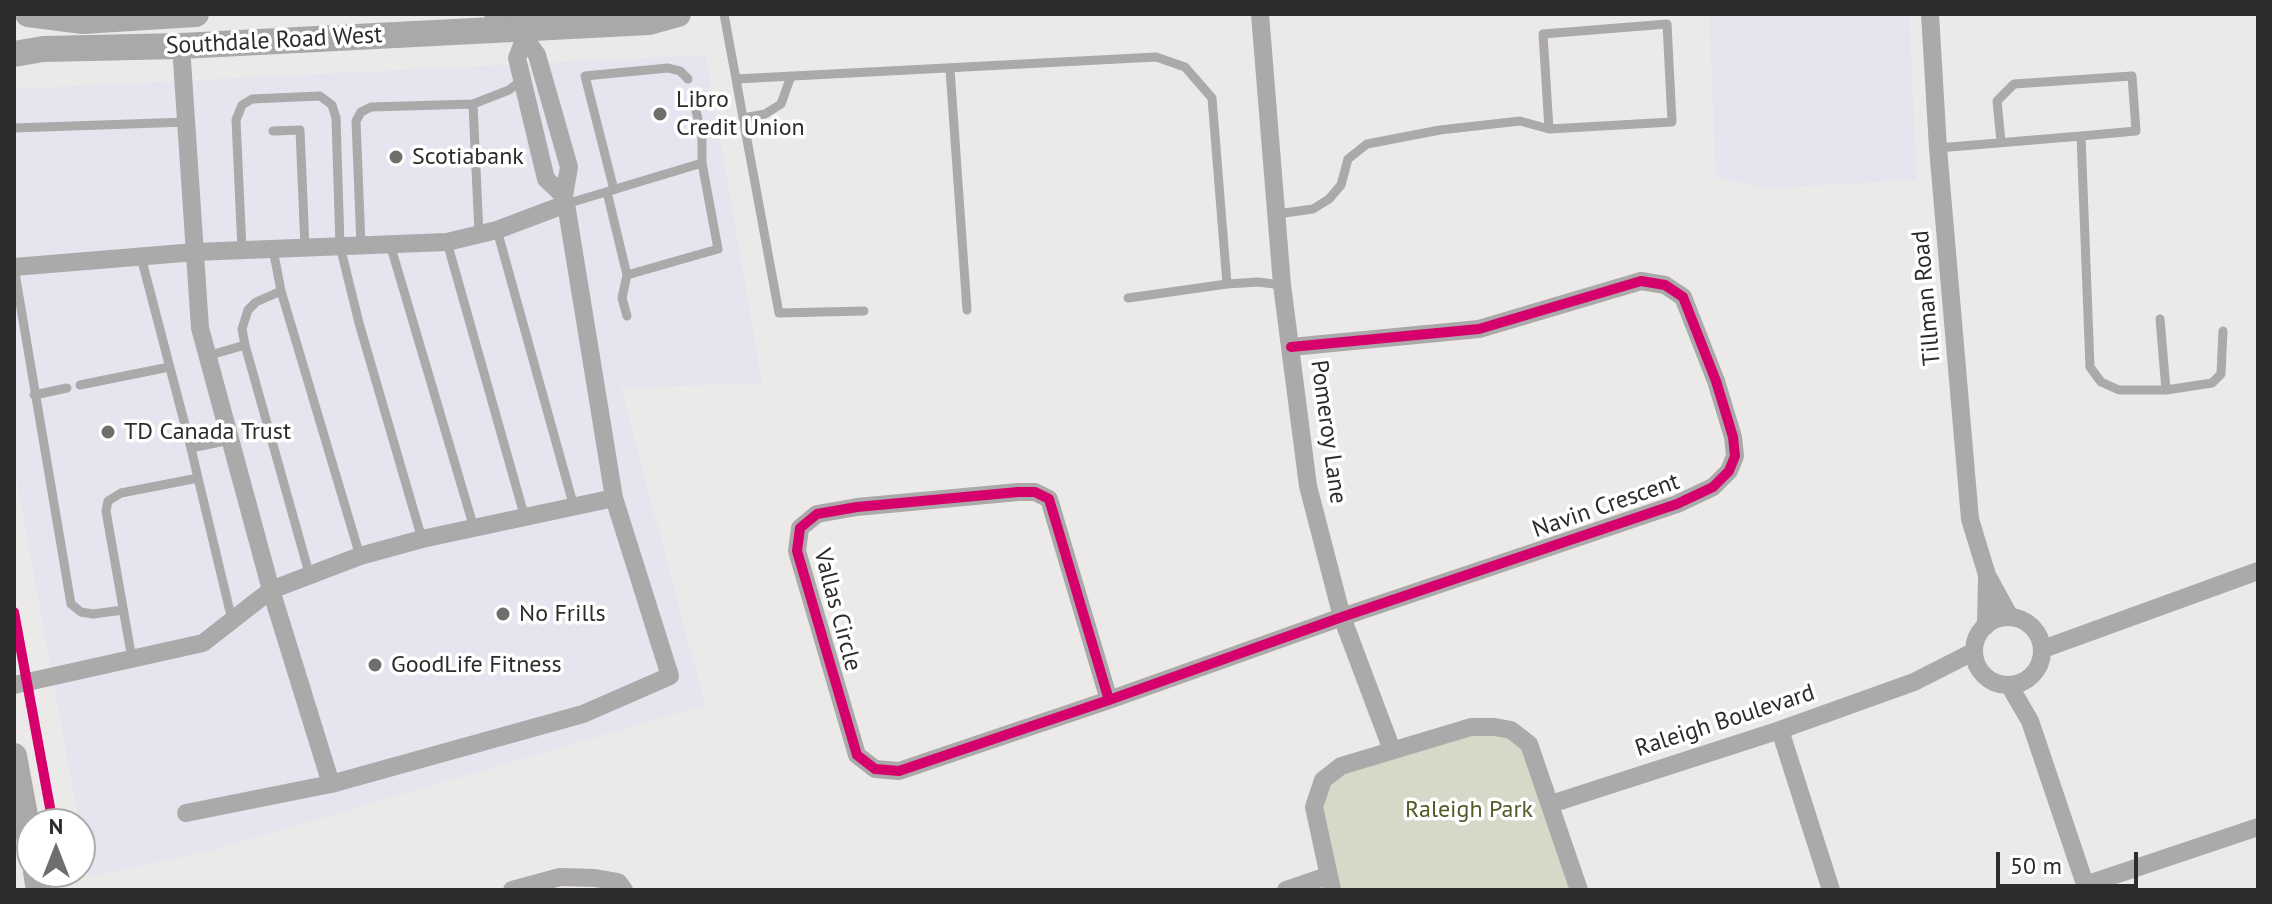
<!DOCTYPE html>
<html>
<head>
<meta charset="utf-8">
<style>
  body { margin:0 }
  #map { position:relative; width:2272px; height:904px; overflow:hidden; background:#eceae8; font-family:"PT Sans",sans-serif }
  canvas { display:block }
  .frame { position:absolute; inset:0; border:16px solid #2d2c2a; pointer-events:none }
  .north { position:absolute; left:16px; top:808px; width:80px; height:80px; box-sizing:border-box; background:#fff; border:2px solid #ababaa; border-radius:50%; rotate:0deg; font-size:22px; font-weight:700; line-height:32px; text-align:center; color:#2d2c2a }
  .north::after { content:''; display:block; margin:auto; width:28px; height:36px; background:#706e6c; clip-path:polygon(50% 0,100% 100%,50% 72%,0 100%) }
  .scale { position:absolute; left:1996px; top:852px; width:142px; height:36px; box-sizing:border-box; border:4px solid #2d2c2a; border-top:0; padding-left:10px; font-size:24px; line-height:28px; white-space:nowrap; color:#2d2c2a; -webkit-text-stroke:6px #fff; paint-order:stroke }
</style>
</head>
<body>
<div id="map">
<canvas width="2272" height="904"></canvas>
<div class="frame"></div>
<div class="north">N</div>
<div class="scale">50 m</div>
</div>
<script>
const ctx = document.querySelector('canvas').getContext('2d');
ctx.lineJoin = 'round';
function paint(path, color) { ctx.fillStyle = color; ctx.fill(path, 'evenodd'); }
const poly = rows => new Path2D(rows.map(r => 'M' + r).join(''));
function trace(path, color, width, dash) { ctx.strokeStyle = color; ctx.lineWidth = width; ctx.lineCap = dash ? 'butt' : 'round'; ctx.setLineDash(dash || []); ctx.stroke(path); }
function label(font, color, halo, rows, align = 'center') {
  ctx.font = font + ' "PT Sans",sans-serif'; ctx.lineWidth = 7; ctx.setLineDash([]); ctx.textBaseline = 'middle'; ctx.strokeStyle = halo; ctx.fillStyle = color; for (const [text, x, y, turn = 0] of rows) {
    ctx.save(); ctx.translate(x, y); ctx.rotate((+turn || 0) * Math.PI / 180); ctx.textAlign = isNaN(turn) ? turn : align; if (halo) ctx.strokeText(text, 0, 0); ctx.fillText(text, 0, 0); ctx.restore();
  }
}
const commercial = poly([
  [1709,14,1909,14,1917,180,1766,188,1716,178],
  [706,55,762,383,621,388,705,705,213,850,89,877,14,466,14,89]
]);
const green = poly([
  [1471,727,1529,744,1579,890,1332,890,1314,807,1323,780]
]);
const service = poly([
  [724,14,736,79,1156,57,1185,67,1212,98,1227,284,1258,282,1282,285],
  [950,69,967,310],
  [736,79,743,118,765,114,781,104,791,76],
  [473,104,479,234],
  [743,118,779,313,864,311],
  [14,128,187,122],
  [273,131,300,130,305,248],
  [2001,142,1997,101,2014,84,2132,76,2136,131,2081,136],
  [1938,148,2081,136,2090,367,2101,382,2119,390,2166,390,2212,383,2221,374,2223,331],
  [614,190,585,76,668,68,680,71,688,79],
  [607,192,627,275,718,249,702,163,702,137,692,93],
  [566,204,702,163],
  [1277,214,1313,209,1329,199,1341,185,1348,159,1367,144,1440,130,1520,121,1549,129,1672,122,1667,24,1543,34,1549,129],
  [497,230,574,507],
  [447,242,525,518],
  [390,244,474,528],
  [361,245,356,121,361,112,371,107,473,104,509,90,523,79],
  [242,250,236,120,242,105,252,99,320,96,332,105,336,118,340,246,359,323,422,539],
  [141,257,191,448],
  [14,267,71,604,81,612,93,614,123,610],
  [627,275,622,298,627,316],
  [281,291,360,556],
  [1128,298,1227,284],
  [2160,319,2166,390],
  [245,345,242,329,248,310,256,302,281,291,273,249],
  [207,356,245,345,309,573],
  [80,385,169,367],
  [34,395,67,388],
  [198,478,232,620],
  [132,659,106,511,108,501,121,493,198,478,191,448,230,440]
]);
const minor = poly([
  [1260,14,1282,285,1308,486,1342,617,1392,750],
  [1930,14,1938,148,1970,519,1987,575,2010,617],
  [524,40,517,58,546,179,564,196],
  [181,46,200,328,271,590,360,556,422,539,614,498,566,204],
  [14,267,195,252,447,242,497,230,566,204,564,196,569,167,537,55,518,28,493,14],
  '1974 651a34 34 0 1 1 68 0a34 34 0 1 1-68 0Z',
  [1986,626,1987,578],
  [2043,649,2258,571],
  [14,685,203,643,271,590,331,784,583,714,670,676,614,498],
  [2009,685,2030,721,2087,890],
  [1109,700,1049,499,1035,492,1018,492,857,507,817,514,800,528,797,551,857,755,875,769,899,771,1109,700,1342,617,1677,504,1713,487,1729,471,1735,456,1733,437,1716,381,1683,297,1665,285,1641,281,1479,329,1291,347],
  [1780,730,1831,890],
  [1551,804,1780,730,1914,682,1973,652],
  [186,813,331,784],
  [2085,885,2258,827],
  [512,890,560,877,595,878,618,882,624,890],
  [1286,890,1327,876],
  [1332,890,1314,807,1323,780,1341,766,1471,727,1495,727,1511,730,1529,744,1579,890]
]);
const secondary = poly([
  [28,14,83,21,196,14],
  [14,54,43,49,181,46,649,22,678,14],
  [14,756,32,853],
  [36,872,39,890]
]);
const cycleway = poly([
  [14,612,53,824],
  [1109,700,1049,499,1035,492,1018,492,857,507,817,514,800,528,797,551,857,755,875,769,899,771,1109,700,1342,617,1677,504,1713,487,1729,471,1735,456,1733,437,1716,381,1683,297,1665,285,1641,281,1479,329,1291,347]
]);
const markers = [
  [660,114,8,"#706e6c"],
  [396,157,8,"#706e6c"],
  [108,432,8,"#706e6c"],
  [503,614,8,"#706e6c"],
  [375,665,8,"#706e6c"]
];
const streetNames = [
  ["Southdale Road West",274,41,-3],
  ["Tillman Road",1927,298,-95],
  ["Pomeroy Lane",1328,432,82],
  ["Navin Crescent",1606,506,-19],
  ["Vallas Circle",837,610,75],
  ["Raleigh Boulevard",1725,721,-18]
];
const poiNames = [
  ["Libro",676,100],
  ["Credit Union",676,128],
  ["Scotiabank",412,157],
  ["TD Canada Trust",124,432],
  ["No Frills",519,614],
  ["GoodLife Fitness",391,665]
];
const parkNames = [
  ["Raleigh Park",1469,810]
];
paint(commercial, '#e7e3ef');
paint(green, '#d6d8c8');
trace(service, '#aba9a9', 9);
trace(minor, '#aba9a9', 18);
trace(secondary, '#aaa9a8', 26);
trace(cycleway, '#d6006c', 10);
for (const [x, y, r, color] of markers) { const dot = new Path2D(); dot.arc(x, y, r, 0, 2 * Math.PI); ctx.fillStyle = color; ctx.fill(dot); trace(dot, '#fff', 3); }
label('24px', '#2d2c2a', '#fff', streetNames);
label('24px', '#2d2c2a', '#fff', poiNames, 'left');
label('24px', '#525a28', '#fff', parkNames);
</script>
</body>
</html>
